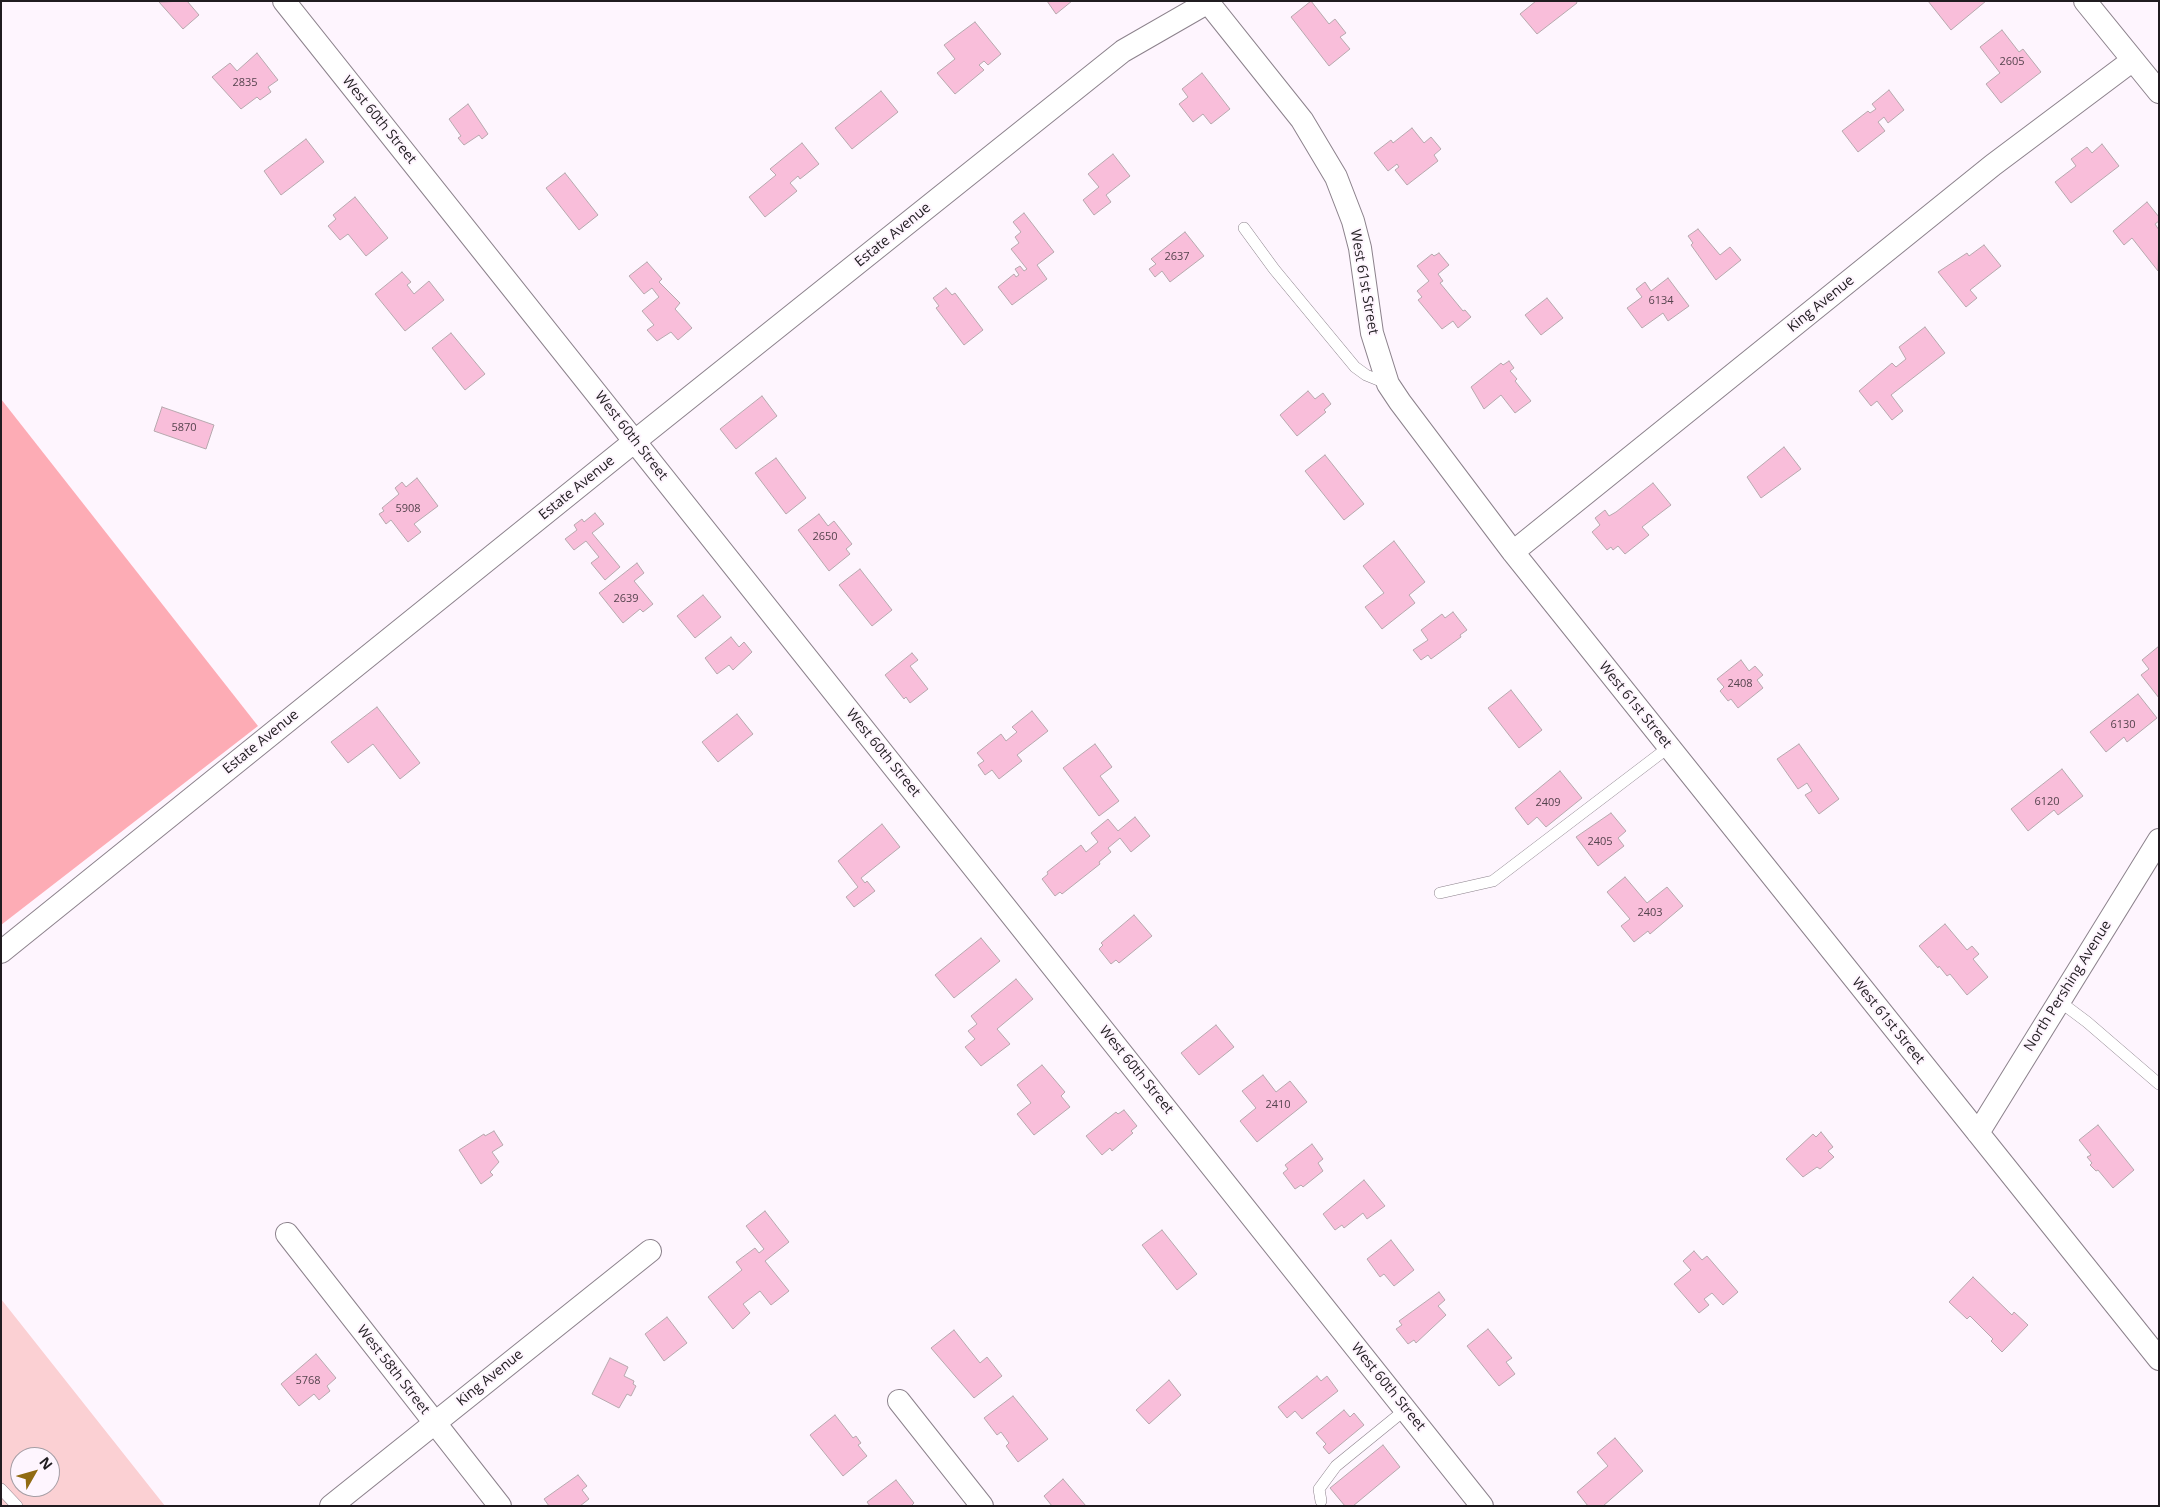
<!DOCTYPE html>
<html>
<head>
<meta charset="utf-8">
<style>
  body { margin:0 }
  #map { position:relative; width:2160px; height:1507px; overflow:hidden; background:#fef5fe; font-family:"Open Sans",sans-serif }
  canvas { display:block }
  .frame { position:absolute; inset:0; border:2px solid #201c20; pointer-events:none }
  .north { position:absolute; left:10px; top:1447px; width:50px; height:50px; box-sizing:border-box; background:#fef5fe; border:1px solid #a59ea5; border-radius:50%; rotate:52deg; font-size:14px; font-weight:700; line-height:20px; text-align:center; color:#201c20 }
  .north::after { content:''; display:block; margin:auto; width:18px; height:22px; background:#916b12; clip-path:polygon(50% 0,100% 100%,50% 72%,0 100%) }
</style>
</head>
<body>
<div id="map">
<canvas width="2160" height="1507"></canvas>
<div class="frame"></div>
<div class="north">N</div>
</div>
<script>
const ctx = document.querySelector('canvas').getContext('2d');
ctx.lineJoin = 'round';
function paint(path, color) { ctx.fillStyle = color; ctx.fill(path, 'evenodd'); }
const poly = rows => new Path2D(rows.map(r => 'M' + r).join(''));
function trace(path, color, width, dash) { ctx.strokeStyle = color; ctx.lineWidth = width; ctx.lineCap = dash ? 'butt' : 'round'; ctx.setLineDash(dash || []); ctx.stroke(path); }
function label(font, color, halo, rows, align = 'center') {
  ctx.font = font + ' "Open Sans",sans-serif'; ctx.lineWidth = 4; ctx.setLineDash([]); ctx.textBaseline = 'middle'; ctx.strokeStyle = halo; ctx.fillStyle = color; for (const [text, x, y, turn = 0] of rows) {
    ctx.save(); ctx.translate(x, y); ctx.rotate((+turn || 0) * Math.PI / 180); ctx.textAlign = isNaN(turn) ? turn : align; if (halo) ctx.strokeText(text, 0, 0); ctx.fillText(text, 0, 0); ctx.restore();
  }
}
const green = poly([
  [1,1299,165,1506,1,1506],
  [20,1457,50,1457,50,1487,20,1487]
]);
const forest = poly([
  [1,399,258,726,1,925]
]);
const building = poly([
  [187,1,199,15,183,29,159,2,187,1],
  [1047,1,1072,1,1056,14,1047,1],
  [1311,1,1329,24,1335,19,1346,33,1340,37,1350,49,1329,66,1291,17,1311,1],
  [1536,1,1576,1,1577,3,1537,34,1520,14,1536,1],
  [1928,1,1986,1,1951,30,1928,1],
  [975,22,1001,54,988,65,984,61,979,65,984,70,955,94,937,73,955,59,944,45,975,22],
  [2002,30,2019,52,2023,49,2041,72,2001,103,1986,84,2000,73,1980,47,2002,30],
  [257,53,278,80,268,87,271,92,260,100,257,97,241,109,212,77,230,63,237,71,257,53],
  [1202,73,1230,109,1211,124,1203,114,1193,122,1179,104,1188,97,1182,89,1202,73],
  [1889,90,1904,110,1888,123,1884,117,1878,122,1885,131,1858,152,1842,131,1868,111,1870,113,1876,109,1872,104,1889,90],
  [881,91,898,112,852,149,835,128,881,91],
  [468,104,488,134,482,139,479,135,464,145,458,138,461,136,449,119,468,104],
  [1412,128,1424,143,1431,137,1441,149,1434,155,1438,161,1407,185,1395,170,1399,167,1397,164,1388,171,1374,153,1391,140,1393,143,1412,128],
  [306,139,324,162,281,195,264,171,306,139],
  [802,143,819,164,800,179,798,176,790,183,797,191,765,217,749,197,776,175,770,169,802,143],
  [2102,144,2119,166,2071,203,2055,182,2076,166,2071,159,2087,147,2092,153,2102,144],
  [1113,154,1130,176,1106,195,1111,202,1094,215,1083,200,1099,187,1088,174,1113,154],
  [565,173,598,215,579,230,546,188,565,173],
  [355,197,388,238,366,256,348,234,340,240,328,226,336,219,333,215,355,197],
  [2147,202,2159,217,2159,221,2155,224,2159,230,2158,271,2132,238,2124,245,2113,231,2147,202],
  [1024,213,1054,252,1037,265,1047,279,1012,305,998,287,1014,274,1016,277,1019,275,1015,269,1020,266,1024,271,1027,269,1011,249,1019,243,1015,237,1021,232,1013,222,1024,213],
  [1698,229,1720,255,1730,247,1741,260,1716,280,1691,245,1693,243,1688,236,1698,229],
  [1185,232,1204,256,1170,282,1162,271,1155,277,1149,269,1156,264,1151,259,1185,232],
  [1984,245,2001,266,1970,290,1977,298,1966,307,1938,272,1967,253,1969,256,1984,245],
  [1439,253,1449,265,1438,274,1443,281,1440,283,1463,311,1465,310,1471,317,1458,328,1453,321,1442,329,1418,300,1422,297,1417,291,1429,281,1417,266,1432,254,1434,256,1439,253],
  [647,262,662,279,659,282,680,303,675,309,692,328,678,340,671,332,657,341,647,330,654,325,642,311,659,297,652,288,644,294,629,276,647,262],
  [402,272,411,282,407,285,414,294,429,281,444,300,405,331,375,294,402,272],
  [1668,278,1689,306,1668,321,1663,313,1642,328,1627,308,1642,297,1636,289,1645,282,1651,291,1668,278],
  [946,288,952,295,955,293,983,330,964,345,936,308,939,306,933,298,946,288],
  [1547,298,1563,318,1541,335,1525,315,1547,298],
  [1925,327,1945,353,1891,395,1903,411,1892,420,1877,401,1871,406,1859,391,1892,363,1896,367,1906,359,1899,347,1925,327],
  [451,333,485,374,465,390,432,348,451,333],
  [1509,361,1514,368,1510,371,1517,379,1515,381,1531,401,1515,413,1501,395,1484,409,1471,387,1501,363,1503,365,1509,361],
  [1308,391,1315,399,1323,393,1331,404,1324,410,1326,412,1297,436,1280,415,1308,391],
  [762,396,777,416,736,449,720,429,762,396],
  [162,407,214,425,206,449,154,431,162,407],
  [1784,447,1801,469,1761,498,1747,477,1784,447],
  [1325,455,1364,504,1344,520,1305,471,1325,455],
  [776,458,806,498,786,514,755,473,776,458],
  [417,478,438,506,414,524,421,532,408,542,391,520,386,524,379,514,384,511,382,508,399,494,395,488,402,482,406,487,417,478],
  [1653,483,1671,505,1642,527,1649,535,1625,554,1618,546,1613,550,1611,547,1607,550,1592,532,1600,525,1595,518,1605,510,1609,516,1616,512,1653,483],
  [595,513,604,524,592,533,620,567,605,580,591,563,599,557,586,541,574,550,565,539,577,530,574,525,582,519,584,522,595,513],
  [819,514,828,526,834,521,852,544,846,549,850,554,829,571,798,530,819,514],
  [1394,541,1425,582,1409,595,1415,603,1382,629,1365,607,1384,593,1363,566,1394,541],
  [637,563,644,573,634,581,653,604,643,612,640,609,623,623,599,593,637,563],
  [860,569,892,610,872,626,839,585,860,569],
  [703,595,721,617,695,638,677,616,703,595],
  [1453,612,1467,630,1460,635,1461,637,1431,659,1428,655,1421,660,1413,650,1428,640,1421,630,1442,614,1445,618,1453,612],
  [731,637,739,647,744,642,752,652,733,670,729,665,717,674,705,658,731,637],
  [2159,646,2159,698,2141,675,2149,669,2142,660,2159,646],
  [912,653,918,660,910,666,928,689,910,703,906,697,904,699,885,675,912,653],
  [1741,660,1749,671,1755,666,1763,675,1757,680,1763,688,1738,708,1731,699,1728,701,1720,691,1724,687,1717,679,1741,660],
  [1511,690,1542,730,1519,748,1488,708,1511,690],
  [2138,694,2157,718,2127,742,2124,737,2106,752,2090,732,2138,694],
  [377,707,420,763,400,779,373,744,348,763,331,742,377,707],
  [1032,711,1048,731,1017,755,1022,761,999,779,992,770,985,775,978,765,984,761,977,753,1001,734,1006,741,1017,732,1012,727,1032,711],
  [737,714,753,734,718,762,702,742,737,714],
  [1095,744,1112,767,1100,776,1119,801,1099,816,1063,768,1095,744],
  [1799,744,1839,799,1819,814,1805,795,1812,791,1807,783,1798,789,1777,759,1799,744],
  [2062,769,2083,796,2058,815,2054,810,2028,831,2011,809,2062,769],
  [1560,771,1582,798,1546,827,1537,817,1528,825,1515,808,1560,771],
  [1611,813,1626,831,1618,838,1624,846,1598,866,1576,837,1611,813],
  [1135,817,1150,836,1131,852,1120,838,1108,848,1111,852,1099,862,1100,864,1062,894,1060,892,1055,896,1042,879,1048,874,1047,872,1081,845,1086,852,1098,842,1091,833,1108,819,1118,831,1135,817],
  [882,824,900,847,861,878,865,883,867,881,875,891,854,907,846,897,858,887,838,861,882,824],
  [1625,877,1647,903,1667,887,1683,906,1650,934,1648,931,1634,942,1621,926,1630,919,1607,892,1625,877],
  [1134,915,1152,936,1119,963,1116,960,1111,964,1099,949,1103,945,1101,943,1134,915],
  [1945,924,1967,950,1972,946,1979,954,1973,959,1988,977,1967,995,1950,974,1947,976,1939,966,1938,968,1919,946,1945,924],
  [981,938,1000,961,954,998,935,975,981,938],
  [1016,979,1033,999,997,1029,1010,1044,981,1066,965,1047,975,1039,968,1031,977,1024,971,1016,1016,979],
  [1216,1025,1234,1047,1199,1075,1181,1053,1216,1025],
  [1042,1065,1065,1092,1061,1096,1070,1107,1034,1135,1017,1114,1031,1103,1017,1085,1042,1065],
  [1263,1075,1276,1092,1290,1081,1307,1102,1257,1142,1240,1121,1256,1108,1242,1091,1263,1075],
  [1124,1110,1137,1126,1131,1131,1133,1133,1112,1151,1110,1148,1102,1155,1086,1136,1116,1112,1118,1114,1124,1110],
  [2098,1125,2134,1170,2113,1188,2098,1170,2096,1171,2090,1165,2092,1163,2087,1157,2091,1155,2079,1140,2098,1125],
  [494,1131,503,1145,492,1152,499,1162,490,1172,493,1175,481,1184,459,1150,484,1134,485,1136,494,1131],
  [1821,1132,1833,1147,1828,1151,1834,1157,1820,1169,1817,1167,1803,1177,1786,1159,1813,1134,1816,1137,1821,1132],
  [1312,1144,1323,1159,1318,1163,1323,1171,1303,1187,1301,1185,1295,1189,1283,1173,1288,1169,1285,1165,1312,1144],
  [1364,1180,1385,1206,1367,1219,1363,1213,1344,1228,1342,1225,1335,1230,1323,1214,1364,1180],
  [765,1211,789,1242,765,1261,789,1291,771,1305,760,1291,743,1304,750,1313,733,1329,708,1297,742,1270,736,1262,755,1248,759,1253,764,1249,746,1226,765,1211],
  [1162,1230,1197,1274,1177,1290,1142,1245,1162,1230],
  [1391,1240,1414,1270,1394,1286,1384,1274,1380,1277,1367,1259,1391,1240],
  [1694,1251,1702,1260,1707,1256,1738,1292,1723,1305,1712,1293,1704,1299,1709,1305,1699,1313,1674,1284,1691,1270,1683,1261,1694,1251],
  [1973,1277,2012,1315,2014,1312,2028,1325,2002,1352,1991,1341,1993,1339,1970,1316,1967,1319,1949,1302,1973,1277],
  [1439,1292,1445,1300,1438,1306,1446,1315,1416,1343,1414,1340,1408,1344,1396,1329,1402,1325,1399,1321,1439,1292],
  [667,1317,687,1343,664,1361,645,1334,667,1317],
  [1488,1329,1512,1358,1506,1362,1515,1374,1499,1386,1467,1346,1488,1329],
  [954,1330,980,1363,987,1357,1002,1376,974,1398,931,1348,954,1330],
  [316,1354,336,1378,327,1386,330,1391,319,1400,314,1394,299,1406,281,1384,316,1354],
  [610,1358,628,1367,624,1376,634,1381,633,1384,636,1386,631,1396,627,1394,619,1408,592,1394,610,1358],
  [1317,1376,1321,1381,1327,1376,1338,1391,1302,1419,1295,1411,1287,1418,1278,1407,1317,1376],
  [1169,1380,1181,1395,1149,1424,1136,1410,1169,1380],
  [1013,1396,1048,1439,1018,1462,1006,1446,1009,1443,1001,1432,997,1435,984,1418,1013,1396],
  [1344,1410,1350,1417,1354,1413,1364,1425,1329,1454,1323,1447,1326,1444,1316,1433,1344,1410],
  [835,1415,853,1438,856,1436,861,1443,858,1445,867,1456,843,1476,810,1435,835,1415],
  [1615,1438,1643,1471,1603,1506,1588,1506,1577,1492,1608,1466,1597,1453,1615,1438],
  [1383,1445,1400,1467,1353,1506,1345,1506,1330,1488,1383,1445],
  [578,1475,587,1486,582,1490,589,1499,580,1506,549,1506,544,1499,578,1475],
  [1063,1479,1086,1506,1052,1506,1044,1496,1063,1479],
  [896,1480,914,1503,911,1506,870,1506,867,1502,896,1480]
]);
const lane = poly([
  [1244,228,1274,269,1355,367,1366,375,1388,384],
  [1440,893,1493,881,1669,747],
  [2059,1001,2087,1022,2159,1084],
  [1,1489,17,1506],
  [1321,1501,1319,1489,1336,1466,1406,1409]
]);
const street = poly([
  [284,1,1482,1506],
  [1207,1,1302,120,1336,177,1353,221,1360,248,1372,333,1388,384,1400,402,1513,552,2159,1359],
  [2085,1,2159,92],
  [1513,552,1993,165,2133,60],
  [1,952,635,441,1123,51,1210,1],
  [1978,1133,2159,840],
  [287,1234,500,1506],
  [899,1401,982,1506],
  [331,1506,650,1251]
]);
const numberNames = [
  ["2605",2012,62],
  ["2835",245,83],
  ["2637",1177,257],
  ["6134",1661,301],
  ["5870",184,428],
  ["5908",408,509],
  ["2650",825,537],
  ["2639",626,599],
  ["2408",1740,684],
  ["6130",2123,725],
  ["6120",2047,802],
  ["2409",1548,803],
  ["2405",1600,842],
  ["2403",1650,913],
  ["2410",1278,1105],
  ["5768",308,1381]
];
const streetNames = [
  ["West 60th Street",379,120,51],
  ["Estate Avenue",893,235,-39],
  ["West 61st Street",1364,282,80],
  ["King Avenue",1821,304,-39],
  ["West 60th Street",631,436,52],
  ["Estate Avenue",577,488,-39],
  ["West 61st Street",1635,705,51],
  ["Estate Avenue",261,742,-39],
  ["West 60th Street",883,753,51],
  ["North Pershing Avenue",2068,986,-58],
  ["West 61st Street",1888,1021,51],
  ["West 60th Street",1136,1070,51],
  ["West 58th Street",393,1370,52],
  ["King Avenue",490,1378,-39],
  ["West 60th Street",1388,1387,51]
];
paint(green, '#fbd0d3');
paint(forest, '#fdacb5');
paint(building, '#f9beda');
trace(building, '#b7a8ae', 1);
trace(lane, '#8c828c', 12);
trace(street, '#8c828c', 24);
trace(lane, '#fff', 11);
trace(street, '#fff', 22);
label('11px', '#56444e', null, numberNames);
label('14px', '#201c20', '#fef5fe', streetNames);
</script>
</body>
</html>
